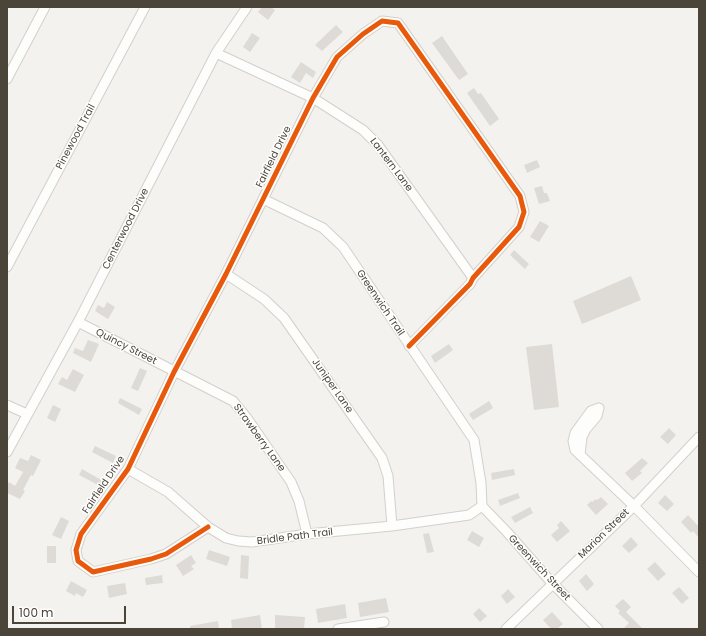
<!DOCTYPE html>
<html>
<head>
<meta charset="utf-8">
<style>
  body { margin:0 }
  #map { position:relative; width:706px; height:636px; overflow:hidden; background:#f4f2ee; font-family:Poppins,sans-serif }
  canvas { display:block }
  .frame { position:absolute; inset:0; border:8px solid #4b4439; pointer-events:none }
  .scale { position:absolute; left:12px; top:606px; width:114px; height:18px; box-sizing:border-box; border:2px solid #4b4439; border-top:0; padding-left:5px; font-size:12px; line-height:14px; white-space:nowrap; color:#4b4439; -webkit-text-stroke:3px #fff; paint-order:stroke }
</style>
</head>
<body>
<div id="map">
<canvas width="706" height="636"></canvas>
<div class="frame"></div>
<div class="scale">100 m</div>
</div>
<script>
const ctx = document.querySelector('canvas').getContext('2d');
ctx.lineJoin = 'round';
function paint(path, color) { ctx.fillStyle = color; ctx.fill(path, 'evenodd'); }
const poly = rows => new Path2D(rows.map(r => 'M' + r).join(''));
function trace(path, color, width, dash) { ctx.strokeStyle = color; ctx.lineWidth = width; ctx.lineCap = dash ? 'butt' : 'round'; ctx.setLineDash(dash || []); ctx.stroke(path); }
function label(font, color, halo, rows, align = 'center') {
  ctx.font = font + ' Poppins,sans-serif'; ctx.lineWidth = 3; ctx.setLineDash([]); ctx.textBaseline = 'middle'; ctx.strokeStyle = halo; ctx.fillStyle = color; for (const [text, x, y, turn = 0] of rows) {
    ctx.save(); ctx.translate(x, y); ctx.rotate((+turn || 0) * Math.PI / 180); ctx.textAlign = isNaN(turn) ? turn : align; if (halo) ctx.strokeText(text, 0, 0); ctx.fillText(text, 0, 0); ctx.restore();
  }
}
const building = poly([
  [262,7,271,7,275,10,268,20,258,12],
  [336,25,343,32,322,51,315,45],
  [252,33,260,38,250,52,243,47],
  [442,36,468,74,459,80,432,43],
  [301,62,316,72,313,78,306,73,300,83,291,77],
  [474,88,478,94,481,93,499,119,490,126,467,93],
  [537,160,540,167,527,173,524,165],
  [542,186,544,193,547,193,550,201,539,204,534,188],
  [540,221,549,226,539,242,530,237],
  [514,250,529,264,525,269,510,255],
  [631,276,641,300,582,324,573,301],
  [107,302,115,307,108,319,95,311,98,305,104,308],
  [88,340,99,344,91,362,73,353,75,348,83,351],
  [449,344,453,350,435,363,431,356],
  [552,344,559,407,534,410,526,347],
  [140,368,147,371,138,391,131,388],
  [73,369,84,375,75,392,58,384,62,377,67,380],
  [120,398,142,409,139,415,118,403],
  [489,401,493,408,473,420,469,414],
  [53,405,61,409,55,422,47,418],
  [669,428,676,435,668,444,660,437],
  [95,446,116,456,113,463,92,452],
  [31,455,41,460,33,476,31,475,23,490,25,491,20,499,7,493,7,486,9,482,15,486,23,472,15,468,20,458,28,461],
  [642,458,648,463,640,471,642,473,632,481,625,473],
  [82,469,103,481,100,486,79,475],
  [514,469,515,475,492,480,491,473],
  [518,493,520,498,500,506,498,500],
  [665,495,674,504,667,511,658,503],
  [601,497,608,504,596,515,587,505,591,501,592,502,596,499,597,500],
  [530,507,533,513,515,523,511,517],
  [688,515,699,527,699,538,693,531,691,533,681,522],
  [61,517,69,521,61,539,52,535],
  [561,521,570,531,557,542,551,535,559,528,557,525],
  [472,531,484,538,479,547,467,540],
  [429,533,434,552,427,553,423,534],
  [631,537,638,545,629,553,622,546],
  [47,546,56,546,56,563,47,563],
  [209,550,230,557,227,566,206,559],
  [191,555,196,563,191,566,194,569,183,576,176,565],
  [241,555,249,556,248,579,240,578],
  [655,562,666,574,658,581,647,569],
  [586,574,594,584,587,591,579,581],
  [162,575,163,583,146,585,145,578],
  [71,581,87,590,83,597,76,593,75,596,66,591],
  [125,583,127,594,109,598,107,586],
  [679,587,689,598,682,604,672,593],
  [508,589,515,597,507,604,501,596],
  [386,598,389,612,360,617,358,603],
  [623,599,631,607,626,612,643,629,623,629,629,623,618,613,620,611,615,606],
  [345,604,347,618,318,623,316,609],
  [479,608,487,616,480,622,473,614],
  [552,612,563,624,557,629,551,629,543,620],
  [260,615,262,629,232,629,231,620],
  [275,615,305,617,304,629,275,629],
  [218,621,219,629,190,629,190,626]
]);
const minor = poly([
  [216,53,313,98,363,130,378,145,473,278],
  [7,79,45,7],
  [263,199,323,228,343,247,474,440,481,483,482,506],
  [7,267,145,7],
  [226,274,264,299,284,318,382,458,388,476,392,526],
  [78,322,233,401,247,418,291,482,299,501,307,534],
  [7,405,27,414],
  [599,408,591,411,575,433,573,441,575,450,634,506,699,572],
  [7,452,78,322,216,53,247,7],
  [580,455,582,437,586,429,597,416,599,408],
  [128,469,168,492,208,527,226,538,238,541,252,542,307,534,392,526,469,515,482,506],
  [482,506,507,532,552,583,598,629],
  [208,527,166,554,151,559,93,572,78,561,76,550,81,534,128,469,174,372,226,274,313,98,337,57,363,34,382,21,398,23,520,196,524,212,519,227,473,278,470,284,409,346],
  [338,629,384,622],
  [506,629,634,506,699,437]
]);
const cycleway = poly([
  [208,527,166,554,151,559,93,572,78,561,76,550,81,534,128,469,174,372,226,274,313,98,337,57,363,34,382,21,398,23,520,196,524,212,519,227,473,278,470,284,409,346]
]);
const streetNames = [
  ["Pinewood Trail",76,137,-62],
  ["Fairfield Drive",274,157,-64],
  ["Lantern Lane",391,165,53],
  ["Centerwood Drive",126,229,-63],
  ["Greenwich Trail",380,303,56],
  ["Quincy Street",126,347,27],
  ["Juniper Lane",332,386,55],
  ["Strawberry Lane",259,438,54],
  ["Fairfield Drive",104,485,-56],
  ["Marion Street",604,534,-44],
  ["Bridle Path Trail",295,537,-7],
  ["Greenwich Street",539,568,47]
];
paint(building, '#dedbd6');
trace(minor, '#d2d0cb', 11);
trace(minor, '#fdfdfc', 9);
trace(cycleway, '#e8590c', 5);
label('10px', '#4b4439', '#fff', streetNames);
</script>
</body>
</html>
